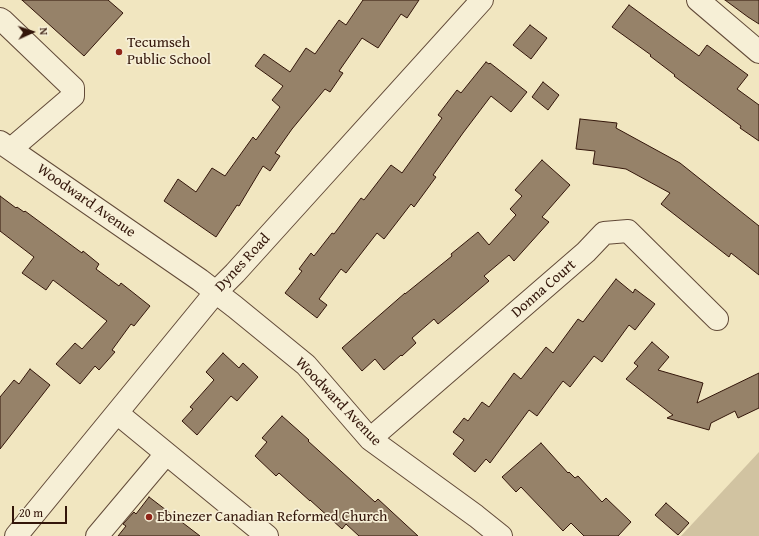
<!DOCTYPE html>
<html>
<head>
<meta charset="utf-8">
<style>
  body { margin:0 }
  #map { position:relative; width:759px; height:536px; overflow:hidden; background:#f1e6c0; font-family:"Gentium Book Plus",serif }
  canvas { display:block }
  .north { position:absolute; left:12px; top:12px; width:40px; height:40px; -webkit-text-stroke:3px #f6efd6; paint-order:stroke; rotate:87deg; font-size:11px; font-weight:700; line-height:16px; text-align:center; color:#33160a }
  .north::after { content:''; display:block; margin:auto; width:14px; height:18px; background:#33160a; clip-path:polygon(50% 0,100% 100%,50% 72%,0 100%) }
  .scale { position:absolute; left:12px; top:506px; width:55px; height:18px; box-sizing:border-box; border:2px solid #33160a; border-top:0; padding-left:5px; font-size:12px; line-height:14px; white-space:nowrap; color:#33160a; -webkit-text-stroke:3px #f6efd6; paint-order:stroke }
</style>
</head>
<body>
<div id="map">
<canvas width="759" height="536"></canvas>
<div class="north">N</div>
<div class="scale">20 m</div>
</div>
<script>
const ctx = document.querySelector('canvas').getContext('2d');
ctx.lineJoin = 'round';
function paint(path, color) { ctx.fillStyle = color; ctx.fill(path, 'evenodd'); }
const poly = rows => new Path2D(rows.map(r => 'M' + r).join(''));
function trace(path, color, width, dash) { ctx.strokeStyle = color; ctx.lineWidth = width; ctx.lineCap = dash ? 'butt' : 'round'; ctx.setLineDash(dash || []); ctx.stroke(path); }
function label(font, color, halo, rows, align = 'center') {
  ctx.font = font + ' "Gentium Book Plus",serif'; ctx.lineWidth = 3.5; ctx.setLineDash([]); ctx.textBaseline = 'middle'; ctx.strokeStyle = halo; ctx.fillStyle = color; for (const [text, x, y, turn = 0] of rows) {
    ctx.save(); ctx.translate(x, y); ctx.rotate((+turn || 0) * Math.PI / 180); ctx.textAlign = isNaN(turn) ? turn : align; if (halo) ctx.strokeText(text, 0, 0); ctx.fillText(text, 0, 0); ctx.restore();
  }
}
const green = poly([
  [759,452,759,536,681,536]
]);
const building = poly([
  [22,0,108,0,123,13,84,56,22,0],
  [363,0,419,0,407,18,401,14,378,48,362,38,339,71,343,73,330,92,325,89,292,129,275,153,280,156,270,171,263,166,239,206,237,205,216,237,164,201,178,179,196,192,212,168,225,176,253,137,256,140,280,107,272,100,283,86,255,66,264,54,290,72,306,48,315,54,339,20,346,25,363,0],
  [725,0,759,0,759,24,748,17,725,0],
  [629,5,699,56,707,45,748,75,737,89,759,105,759,141,740,128,741,126,674,76,675,75,650,56,651,55,612,27,629,5],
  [530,25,547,38,531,59,513,45,530,25],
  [486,62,489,64,490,63,527,92,511,112,491,96,463,133,433,175,436,177,414,207,411,204,384,239,377,233,346,273,341,269,319,299,327,305,317,318,285,293,302,271,299,269,311,253,314,256,332,233,334,234,361,198,364,200,391,165,402,173,442,118,438,115,457,90,461,93,486,62],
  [543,82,559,95,548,110,532,97,543,82],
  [580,119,617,123,616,128,680,163,759,226,759,275,731,253,729,257,661,204,670,193,626,169,593,164,595,151,576,149,580,119],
  [542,160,570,185,542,217,549,222,514,261,509,255,484,276,489,281,455,310,438,324,434,319,412,338,416,343,402,356,401,355,384,370,375,359,362,371,342,348,405,293,405,294,452,256,451,254,478,232,489,245,516,215,510,209,522,196,515,190,542,160],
  [0,196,16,208,17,207,24,212,25,211,82,253,83,251,99,264,96,269,119,286,121,283,150,306,134,326,131,324,112,350,115,352,99,370,95,366,80,384,56,364,75,343,82,349,107,321,53,280,46,290,22,273,34,257,0,231,0,196],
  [616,279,633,293,635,289,655,304,635,330,629,325,602,362,594,356,570,387,563,381,537,416,529,410,490,463,486,459,475,472,453,454,464,440,453,432,464,418,468,421,482,402,489,407,514,373,521,379,546,347,553,353,578,319,583,322,616,279],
  [652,342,669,357,658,370,703,383,697,403,759,373,759,408,738,418,735,411,711,423,709,430,667,418,673,415,626,379,638,366,634,363,652,342],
  [223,353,239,368,243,363,258,377,237,401,231,396,197,435,182,421,193,409,190,407,214,380,206,372,223,353],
  [30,369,50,385,0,449,0,397,14,380,19,384,30,369],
  [282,416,309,440,308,441,375,502,378,499,418,536,359,536,346,524,342,529,310,500,310,501,279,473,276,476,255,456,267,442,262,438,282,416],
  [541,443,568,473,569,472,575,478,578,476,602,502,606,498,631,522,618,536,584,536,571,523,563,531,521,487,516,492,502,477,541,443],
  [149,497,200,536,118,536,126,526,123,524,134,512,136,514,149,497],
  [666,503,689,523,678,535,655,515,666,503]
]);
const minor = poly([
  [698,0,759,52],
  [0,19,3,21,73,88,73,96,11,149],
  [0,142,200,280,235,307,306,365,370,439,476,516,501,536],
  [117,413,267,536],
  [370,439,586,252,604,233,628,231,717,319],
  [16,536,215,293,235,273,482,0],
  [97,536,166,454]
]);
const markers = [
  [119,52,4,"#8f2418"],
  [149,517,4,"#8f2418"]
];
const poiNames = [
  ["Tecumseh",127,43],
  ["Public School",127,60],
  ["Ebinezer Canadian Reformed Church",157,517]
];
const streetNames = [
  ["Woodward Avenue",86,201,35],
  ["Dynes Road",243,263,-47],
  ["Donna Court",544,289,-41],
  ["Woodward Avenue",338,402,46]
];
paint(green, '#d1c3a1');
paint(building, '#968269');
trace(building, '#33160a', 1);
trace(minor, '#624a38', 24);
trace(minor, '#f6efd6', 22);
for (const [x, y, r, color] of markers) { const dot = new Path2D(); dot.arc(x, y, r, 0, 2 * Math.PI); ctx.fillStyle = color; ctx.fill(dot); trace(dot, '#f6efd6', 1.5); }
label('15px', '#33160a', '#f6efd6', poiNames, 'left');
label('15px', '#33160a', '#f6efd6', streetNames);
</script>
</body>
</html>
